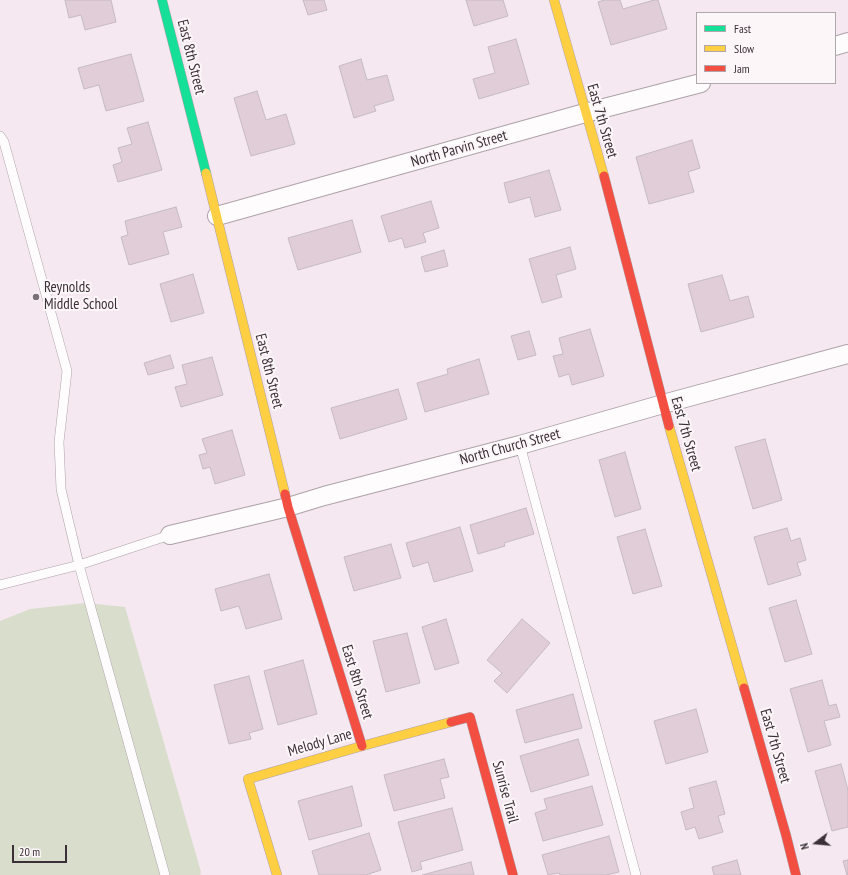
<!DOCTYPE html>
<html>
<head>
<meta charset="utf-8">
<style>
  body { margin:0 }
  #map { position:relative; width:848px; height:875px; overflow:hidden; background:#f5e8f0; font-family:"PT Sans Narrow",sans-serif }
  canvas { display:block }
  .legend { position:absolute; left:696px; top:12px; width:140px; height:72px; box-sizing:border-box; background:#fcf6f9; border:1px solid #afa7ab; margin:0; padding:5px 7px; list-style:none; font-size:12px; color:#3b3037 }
  .legend li { display:flex; align-items:center; gap:8px; height:20px }
  .legend b { width:20px; border:1px solid #afa7ab }
  .north { position:absolute; left:796px; top:823px; width:40px; height:40px; -webkit-text-stroke:3px #fcf6f9; paint-order:stroke; rotate:254deg; font-size:11px; font-weight:700; line-height:16px; text-align:center; color:#3b3037 }
  .north::after { content:''; display:block; margin:auto; width:14px; height:18px; background:#3b3037; clip-path:polygon(50% 0,100% 100%,50% 72%,0 100%) }
  .scale { position:absolute; left:12px; top:845px; width:55px; height:18px; box-sizing:border-box; border:2px solid #3b3037; border-top:0; padding-left:5px; font-size:12px; line-height:14px; white-space:nowrap; color:#3b3037; -webkit-text-stroke:3px #fcf6f9; paint-order:stroke }
</style>
</head>
<body>
<div id="map">
<canvas width="848" height="875"></canvas>
<ul class="legend">
<li><b style="height:5px;background:#16e098"></b>Fast</li>
<li><b style="height:5px;background:#ffcf43"></b>Slow</li>
<li><b style="height:5px;background:#f24e42"></b>Jam</li>
</ul>
<div class="north">N</div>
<div class="scale">20 m</div>
</div>
<script>
const ctx = document.querySelector('canvas').getContext('2d');
ctx.lineJoin = 'round';
function paint(path, color) { ctx.fillStyle = color; ctx.fill(path, 'evenodd'); }
const poly = rows => new Path2D(rows.map(r => 'M' + r).join(''));
function trace(path, color, width, dash) { ctx.strokeStyle = color; ctx.lineWidth = width; ctx.lineCap = dash ? 'butt' : 'round'; ctx.setLineDash(dash || []); ctx.stroke(path); }
function label(font, color, halo, rows, align = 'center') {
  ctx.font = font + ' "PT Sans Narrow",sans-serif'; ctx.lineWidth = 4; ctx.setLineDash([]); ctx.textBaseline = 'middle'; ctx.strokeStyle = halo; ctx.fillStyle = color; for (const [text, x, y, turn = 0] of rows) {
    ctx.save(); ctx.translate(x, y); ctx.rotate((+turn || 0) * Math.PI / 180); ctx.textAlign = isNaN(turn) ? turn : align; if (halo) ctx.strokeText(text, 0, 0); ctx.fillText(text, 0, 0); ctx.restore();
  }
}
const green = poly([
  [86,603,125,607,201,872,200,875,0,875,0,621,30,609]
]);
const building = poly([
  [65,0,111,0,116,22,85,30,81,15,69,18,65,0],
  [303,0,324,0,327,10,308,15,303,0],
  [466,0,503,0,508,16,474,26,466,0],
  [604,0,620,0,623,9,654,0,658,0,667,29,611,45,598,2,604,0],
  [516,39,529,84,479,99,473,79,495,73,488,47,516,39],
  [131,54,144,101,106,111,99,85,84,89,78,68,131,54],
  [361,59,367,80,387,75,394,100,374,106,376,111,354,118,339,66,361,59],
  [257,91,266,120,286,114,295,144,251,156,234,98,257,91],
  [148,122,162,170,118,182,113,165,122,162,118,148,132,144,127,128,148,122],
  [692,140,700,168,688,172,694,192,649,204,636,157,692,140],
  [549,170,561,210,535,217,530,197,509,203,504,183,549,170],
  [431,201,439,228,423,233,426,242,405,248,402,238,389,242,381,216,431,201],
  [176,207,182,227,163,232,169,254,129,265,121,237,128,235,125,221,176,207],
  [352,220,361,252,298,270,288,238,352,220],
  [570,247,576,269,556,275,562,297,542,303,529,259,570,247],
  [444,250,448,266,425,272,421,257,444,250],
  [193,274,204,313,171,322,160,284,193,274],
  [722,275,730,301,748,296,754,317,701,332,688,284,722,275],
  [590,329,604,376,572,385,569,374,559,377,553,356,563,354,559,338,590,329],
  [529,331,536,355,518,360,511,336,529,331],
  [170,355,174,368,148,375,144,363,170,355],
  [212,357,223,395,181,407,175,387,187,384,182,365,212,357],
  [479,359,489,394,425,412,417,383,448,374,447,369,479,359],
  [398,389,407,419,340,439,331,408,398,389],
  [232,430,245,475,215,484,210,467,203,469,199,455,207,453,202,439,232,430],
  [765,439,782,500,753,509,735,447,765,439],
  [625,452,641,509,615,517,599,460,625,452],
  [526,508,534,534,504,543,505,546,478,554,470,525,526,508],
  [460,527,473,571,434,582,428,562,413,567,406,543,460,527],
  [787,528,791,541,800,538,806,560,797,563,801,575,768,585,754,537,787,528],
  [645,529,662,586,633,594,617,537,645,529],
  [391,544,401,578,354,591,344,557,391,544],
  [269,574,282,619,246,629,239,606,221,611,215,589,269,574],
  [796,600,812,654,785,662,769,608,796,600],
  [446,619,459,663,435,670,422,627,446,619],
  [522,619,550,643,507,693,494,681,502,673,487,660,522,619],
  [407,633,420,683,386,692,373,641,407,633],
  [303,660,317,714,278,725,264,671,303,660],
  [249,676,263,729,249,733,251,739,229,744,214,685,249,676],
  [822,680,829,706,836,704,840,717,824,721,831,745,808,752,790,689,822,680],
  [573,694,582,728,525,743,516,710,573,694],
  [696,709,708,752,666,764,654,721,696,709],
  [578,739,589,775,531,792,520,756,578,739],
  [444,759,449,777,440,779,445,798,394,811,384,775,444,759],
  [841,764,848,790,848,827,832,831,815,771,841,764],
  [716,781,725,814,718,816,723,832,699,839,695,827,686,830,681,812,694,808,689,788,716,781],
  [352,786,362,826,309,840,298,801,352,786],
  [592,786,603,825,543,841,535,813,547,809,544,799,592,786],
  [452,808,463,850,420,862,422,869,412,872,398,822,452,808],
  [369,833,381,870,366,875,319,875,312,851,369,833],
  [609,836,619,872,606,875,560,875,559,873,548,875,542,855,609,836],
  [737,860,741,875,714,875,712,867,737,860],
  [848,860,848,875,847,875,843,861,848,860],
  [471,862,474,875,422,875,471,862]
]);
const lane = poly([
  [0,136,4,142,67,371,59,442,61,489,79,565,170,535],
  [520,445,636,875],
  [0,585,79,565,165,875]
]);
const street = poly([
  [835,46,848,42],
  [217,216,585,113,701,83],
  [170,535,288,507,324,496,520,445,663,404,848,354]
]);
const fast = poly([
  [162,0,206,173]
]);
const slow = poly([
  [554,0,604,176],
  [206,173,285,494],
  [669,426,744,688],
  [277,875,248,779,362,746,451,722]
]);
const jam = poly([
  [604,176,669,426],
  [285,494,288,507,362,746],
  [744,688,786,835,796,875],
  [451,722,470,717,513,875]
]);
const markers = [
  [36,297,4,"#7c7078"]
];
const streetNames = [
  ["East 8th Street",191,57,76],
  ["East 7th Street",602,121,74],
  ["North Parvin Street",459,149,-16],
  ["East 8th Street",269,371,76],
  ["East 7th Street",686,434,74],
  ["North Church Street",510,447,-15],
  ["East 8th Street",357,682,73],
  ["Melody Lane",320,743,-16],
  ["East 7th Street",775,746,74],
  ["Sunrise Trail",505,792,75]
];
const poiNames = [
  ["Reynolds",44,288],
  ["Middle School",44,305]
];
paint(green, '#d8decb');
paint(building, '#e0cdd8');
trace(building, '#c6bac1', 1);
trace(lane, '#aea2a9', 10);
trace(street, '#aea2a9', 20);
trace(fast, '#aea2a9', 10);
trace(slow, '#aea2a9', 10);
trace(jam, '#aea2a9', 10);
trace(lane, '#fefcfd', 9);
trace(street, '#fefcfd', 18);
trace(fast, '#16e098', 9);
trace(slow, '#ffcf43', 9);
trace(jam, '#f24e42', 9);
for (const [x, y, r, color] of markers) { const dot = new Path2D(); dot.arc(x, y, r, 0, 2 * Math.PI); ctx.fillStyle = color; ctx.fill(dot); trace(dot, '#fcf6f9', 1.5); }
label('15px', '#3b3037', '#fcf6f9', streetNames);
label('15px', '#3b3037', '#fcf6f9', poiNames, 'left');
</script>
</body>
</html>
